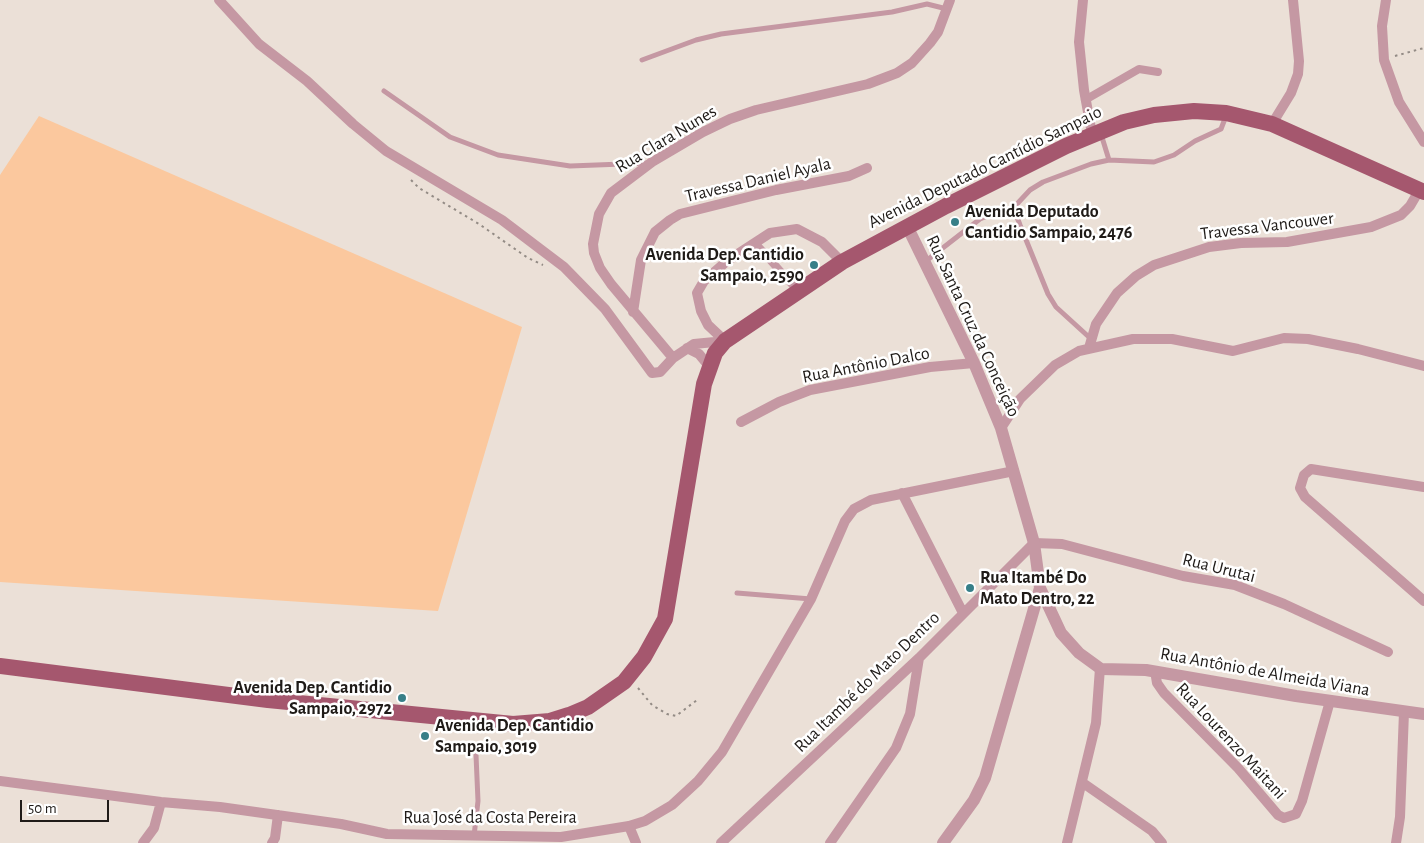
<!DOCTYPE html>
<html>
<head>
<meta charset="utf-8">
<style>
  body { margin:0 }
  #map { position:relative; width:1424px; height:843px; overflow:hidden; background:#ebe0d7; font-family:"Alegreya Sans",sans-serif }
  canvas { display:block }
  .scale { position:absolute; left:20px; top:800px; width:89px; height:22px; box-sizing:border-box; border:2px solid #1f1b18; border-top:0; padding-left:6px; font-size:15px; line-height:18px; white-space:nowrap; color:#1f1b18; -webkit-text-stroke:4px #fff; paint-order:stroke }
</style>
</head>
<body>
<div id="map">
<canvas width="1424" height="843"></canvas>
<div class="scale">50 m</div>
</div>
<script>
const ctx = document.querySelector('canvas').getContext('2d');
ctx.lineJoin = 'round';
function paint(path, color) { ctx.fillStyle = color; ctx.fill(path, 'evenodd'); }
const poly = rows => new Path2D(rows.map(r => 'M' + r).join(''));
function trace(path, color, width, dash) { ctx.strokeStyle = color; ctx.lineWidth = width; ctx.lineCap = dash ? 'butt' : 'round'; ctx.setLineDash(dash || []); ctx.stroke(path); }
function label(font, color, halo, rows, align = 'center') {
  ctx.font = font + ' "Alegreya Sans",sans-serif'; ctx.lineWidth = 5; ctx.setLineDash([]); ctx.textBaseline = 'middle'; ctx.strokeStyle = halo; ctx.fillStyle = color; for (const [text, x, y, turn = 0] of rows) {
    ctx.save(); ctx.translate(x, y); ctx.rotate((+turn || 0) * Math.PI / 180); ctx.textAlign = isNaN(turn) ? turn : align; if (halo) ctx.strokeText(text, 0, 0); ctx.fillText(text, 0, 0); ctx.restore();
  }
}
const green = poly([
  [39,116,522,327,438,611,0,582,0,175]
]);
const path = poly([
  [1395,56,1424,48],
  [411,180,419,188,479,224,528,258,543,265],
  [638,688,652,705,667,714,676,716,697,700]
]);
const service = poly([
  [642,60,696,40,721,34,892,12,927,4,947,9],
  [384,91,450,137,498,155,570,166,649,163],
  [1101,134,1109,160],
  [926,261,980,219,997,212,1014,209],
  [1090,338,1056,307,1048,294,1020,225,1014,209,1016,205,1030,190,1043,182,1091,164,1109,160,1154,162,1174,155,1195,141,1221,129,1226,116],
  [737,593,811,599],
  [474,836,478,801,476,755]
]);
const pedestrian = poly([
  [1085,100,1139,69,1158,72],
  [755,243,798,291]
]);
const minor = poly([
  [219,0,259,44,307,81,353,124,386,151,502,220,564,267,605,309,652,373,660,372,673,358,694,344,725,341],
  [1083,0,1079,42,1084,90,1092,134],
  [1386,0,1382,26,1384,60,1399,102,1424,142],
  [1272,124,1291,93,1298,74,1299,61,1293,0],
  [633,312,641,260,655,232,670,220,680,214,776,190,849,176,867,168],
  [725,341,708,325,701,311,697,293,704,281,727,261,770,233,797,229,822,242,842,262],
  [687,348,699,354,709,366],
  [1089,348,1096,324,1117,293,1136,276,1154,265,1209,247,1241,243,1287,242,1371,227,1401,215,1410,206,1420,189],
  [673,358,611,284,600,268,594,253,593,244,599,214,611,193,652,162,703,132,730,119,756,110,868,84,897,73,912,63,930,43,938,32,950,0],
  [741,422,779,402,810,390,930,367,974,363],
  [1001,428,1020,399,1055,365,1079,351,1133,339,1172,339,1233,351,1284,338,1308,339,1358,349,1424,366],
  [1424,487,1311,469,1304,475,1300,488,1305,497,1424,601],
  [902,493,963,613],
  [1155,671,1157,683,1164,693,1238,768,1278,815,1284,818,1296,814,1302,801,1330,701],
  [0,781,161,802,220,807,341,824,387,834,561,837,629,826,645,821,672,805,698,781,722,752,811,599,845,521,854,509,871,500,1014,471],
  [1083,783,1152,831,1162,843],
  [629,826,636,843],
  [143,843,154,828,161,802],
  [272,843,275,838,278,815],
  [721,843,919,658,1034,543,1062,544,1183,576,1235,585,1284,604,1388,652],
  [830,843,896,748,910,714,919,658],
  [1067,843,1096,723,1100,668],
  [1396,843,1400,817,1404,712]
]);
const tertiary = poly([
  [907,226,974,363,1001,428,1034,543,1040,588,1061,633,1079,653,1101,669,1146,670,1296,696,1424,714],
  [943,843,974,800,985,778,1040,588]
]);
const primary = poly([
  [0,666,268,700,513,724,550,721,569,715,588,707,624,682,644,657,665,619,704,384,715,353,725,341,842,262,946,206,1066,146,1124,122,1154,115,1194,111,1226,113,1272,124,1424,192]
]);
const markers = [
  [955,222,5,"#377f88"],
  [814,265,5,"#377f88"],
  [970,588,5,"#377f88"],
  [402,698,5,"#377f88"],
  [425,736,5,"#377f88"]
];
const streetNames = [
  ["Rua Clara Nunes",666,139,-31],
  ["Avenida Deputado Cantídio Sampaio",985,167,-26],
  ["Travessa Daniel Ayala",758,180,-13],
  ["Travessa Vancouver",1267,226,-7],
  ["Rua Santa Cruz da Conceição",973,326,65],
  ["Rua Antônio Dalco",866,365,-11],
  ["Rua Urutai",1219,568,14],
  ["Rua Antônio de Almeida Viana",1265,672,10],
  ["Rua Itambé do Mato Dentro",867,682,-44],
  ["Rua Lourenzo Maitani",1231,741,47],
  ["Rua José da Costa Pereira",490,818]
];
const poiNames = [
  ["Avenida Deputado",965,212],
  ["Cantidio Sampaio, 2476",965,233],
  ["Avenida Dep. Cantidio",804,255,"right"],
  ["Sampaio, 2590",804,276,"right"],
  ["Rua Itambé Do",980,578],
  ["Mato Dentro, 22",980,599],
  ["Avenida Dep. Cantidio",392,688,"right"],
  ["Sampaio, 2972",392,709,"right"],
  ["Avenida Dep. Cantidio",435,726],
  ["Sampaio, 3019",435,747]
];
paint(green, '#fbc89e');
trace(path, '#938b85', 2, [2.5, 4]);
trace(service, '#c598a3', 5);
trace(pedestrian, '#c598a3', 8);
trace(minor, '#c598a3', 10);
trace(tertiary, '#c598a3', 12);
trace(primary, '#a5576e', 16);
for (const [x, y, r, color] of markers) { const dot = new Path2D(); dot.arc(x, y, r, 0, 2 * Math.PI); ctx.fillStyle = color; ctx.fill(dot); trace(dot, '#fff', 2); }
label('18px', '#1f1b18', '#fff', streetNames);
label('bold 18px', '#1f1b18', '#fff', poiNames, 'left');
</script>
</body>
</html>
